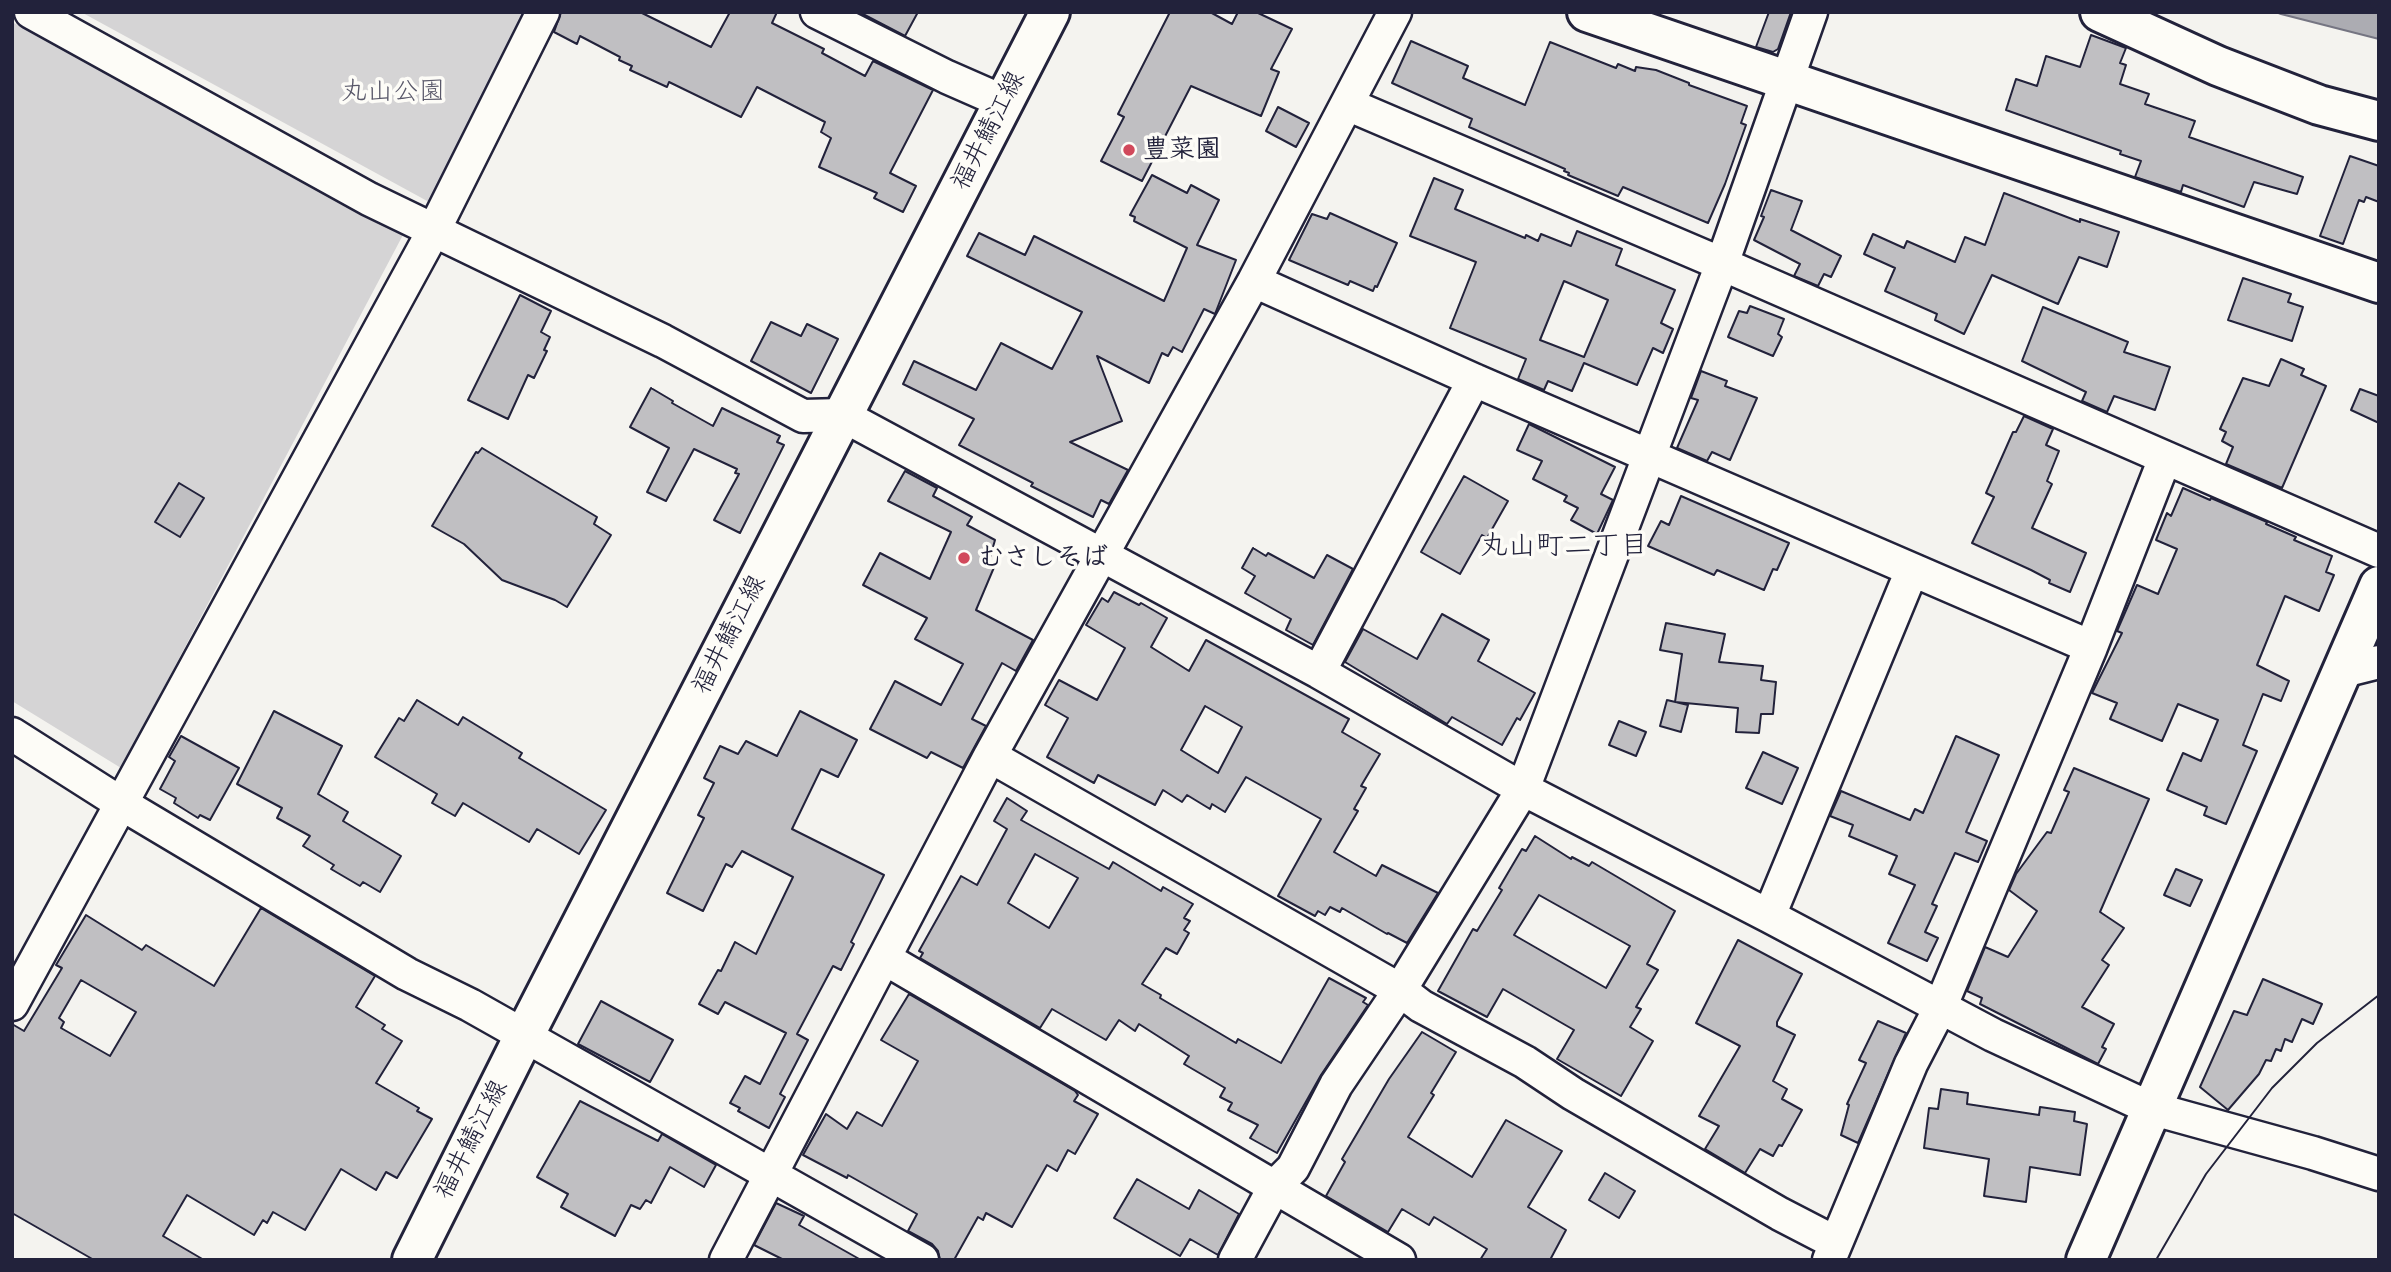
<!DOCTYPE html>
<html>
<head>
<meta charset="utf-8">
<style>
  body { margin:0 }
  #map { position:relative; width:2391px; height:1272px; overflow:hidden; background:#f4f3ef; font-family:Sriracha,sans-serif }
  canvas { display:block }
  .frame { position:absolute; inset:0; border:14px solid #22223b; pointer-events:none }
</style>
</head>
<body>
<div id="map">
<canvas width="2391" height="1272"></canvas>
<div class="frame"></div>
</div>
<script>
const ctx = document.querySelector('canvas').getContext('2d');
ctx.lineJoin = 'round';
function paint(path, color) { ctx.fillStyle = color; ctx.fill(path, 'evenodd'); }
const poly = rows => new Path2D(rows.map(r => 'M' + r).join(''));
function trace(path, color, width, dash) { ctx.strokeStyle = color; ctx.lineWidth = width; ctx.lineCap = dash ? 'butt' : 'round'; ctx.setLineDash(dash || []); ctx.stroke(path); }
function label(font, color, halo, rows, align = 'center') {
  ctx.font = font + ' Sriracha,"Klee One",sans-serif'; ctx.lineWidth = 7; ctx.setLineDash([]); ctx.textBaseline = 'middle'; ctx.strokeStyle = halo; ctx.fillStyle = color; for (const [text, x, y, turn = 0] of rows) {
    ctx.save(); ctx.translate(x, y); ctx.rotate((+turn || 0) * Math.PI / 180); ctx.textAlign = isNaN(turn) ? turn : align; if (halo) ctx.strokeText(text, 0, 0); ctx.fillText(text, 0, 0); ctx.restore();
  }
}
const green = poly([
  [81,12,524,12,429,202],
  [12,22,404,233,121,768,12,701]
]);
const water = poly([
  [2276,12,2379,12,2379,39,2281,14,2276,12]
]);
const building = poly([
  [561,12,640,12,711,47,730,12,777,12,772,23,824,49,822,53,865,76,873,61,933,90,890,173,916,186,903,212,874,198,877,193,819,167,831,138,821,132,825,122,757,87,741,117,669,82,667,87,630,70,632,66,619,60,620,57,580,36,577,44,554,32,561,12],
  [859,12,918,12,905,36,859,12],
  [1170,12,1210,12,1232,24,1238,12,1256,12,1292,29,1271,69,1279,72,1261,116,1191,86,1142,181,1101,161,1124,117,1118,114,1170,12],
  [1769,12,1791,12,1778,49,1773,52,1756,47,1769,12],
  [2091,35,2126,48,2120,63,2126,65,2120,84,2149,94,2145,104,2195,121,2189,137,2303,177,2297,194,2254,182,2244,207,2183,185,2181,192,2135,177,2141,161,2120,154,2121,151,2006,110,2016,79,2037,86,2046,56,2080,67,2091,35],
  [1411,41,1468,66,1463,78,1525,105,1550,42,1616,68,1618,64,1635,71,1636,67,1656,70,1689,83,1689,85,1747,106,1741,123,1746,125,1725,184,1708,223,1623,187,1618,196,1568,175,1569,173,1564,171,1565,169,1469,127,1472,119,1392,83,1411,41],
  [1278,107,1309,123,1296,147,1266,131,1278,107],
  [2350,156,2379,166,2379,202,2366,197,2364,202,2359,200,2343,244,2320,236,2350,156],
  [1152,175,1187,193,1191,185,1219,200,1197,245,1236,260,1215,314,1204,309,1182,352,1173,347,1168,356,1162,353,1149,383,1097,356,1122,421,1070,442,1128,470,1109,504,1101,500,1093,517,1031,486,1033,483,959,445,974,419,903,384,914,361,976,390,1001,343,1052,369,1082,312,967,256,979,233,1025,255,1034,236,1164,301,1187,248,1134,221,1135,217,1130,215,1152,175],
  [1434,178,1463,190,1455,209,1525,238,1526,235,1538,241,1541,234,1571,246,1577,231,1622,249,1616,265,1675,290,1661,323,1673,329,1663,353,1653,348,1637,385,1584,363,1572,391,1548,381,1544,390,1518,379,1526,359,1450,328,1476,262,1410,236,1434,178],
  [1564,281,1608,300,1584,357,1540,340,1564,281],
  [1771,190,1802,201,1791,230,1841,256,1831,277,1824,274,1818,286,1794,276,1800,264,1754,240,1764,217,1761,216,1771,190],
  [2004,193,2080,222,2080,219,2119,232,2107,267,2079,257,2058,304,1992,275,1964,334,1935,320,1937,314,1885,291,1895,268,1864,254,1873,234,1904,248,1907,241,1955,262,1965,237,1985,245,2004,193],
  [1330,213,1397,243,1377,287,1375,286,1373,291,1350,281,1348,285,1289,260,1312,214,1327,219,1330,213],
  [2243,278,2291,294,2288,302,2303,307,2292,341,2228,320,2243,278],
  [520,295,551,311,541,332,550,337,544,350,547,351,534,378,528,375,508,419,468,400,520,295],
  [1750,306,1784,319,1778,334,1782,337,1773,356,1728,337,1739,311,1747,313,1750,306],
  [2043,307,2128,342,2124,352,2170,367,2155,410,2114,396,2107,412,2082,401,2086,392,2022,361,2043,307],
  [771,322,801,336,807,324,838,339,811,393,751,361,771,322],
  [2281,359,2304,369,2301,375,2326,386,2282,488,2226,464,2233,447,2222,441,2226,432,2220,429,2243,378,2269,386,2281,359],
  [1701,371,1727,381,1725,386,1757,398,1730,460,1712,452,1707,461,1677,448,1698,400,1691,398,1701,371],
  [651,388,673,401,672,403,713,426,722,408,780,436,777,442,784,445,740,533,714,520,739,474,735,473,737,469,694,449,666,501,647,492,669,448,630,427,651,388],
  [2360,389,2379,396,2379,423,2351,410,2360,389],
  [2024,416,2053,429,2046,445,2059,451,2047,481,2052,484,2032,528,2086,553,2070,592,2049,583,2050,580,2031,570,1972,543,1994,497,1986,493,2013,432,2016,432,2024,416],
  [1529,424,1615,467,1601,494,1613,500,1597,534,1571,520,1578,508,1564,501,1567,496,1533,479,1542,461,1517,450,1529,424],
  [482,448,597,517,594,524,611,535,567,607,555,600,502,580,464,544,432,526,476,452,478,453,482,448],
  [905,471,937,488,933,496,972,517,967,525,995,540,989,561,995,565,976,610,1033,640,1016,671,1002,663,972,719,986,726,963,768,931,752,927,758,870,729,895,681,941,705,963,664,915,639,927,618,863,585,880,553,930,579,951,532,888,501,905,471],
  [1464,476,1508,501,1487,538,1482,535,1460,574,1421,552,1464,476],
  [179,483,204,498,180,537,155,522,179,483],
  [2183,488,2210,500,2211,498,2267,522,2266,524,2296,537,2294,540,2332,556,2326,572,2334,575,2319,611,2285,596,2257,665,2289,681,2281,701,2263,694,2243,745,2257,751,2226,824,2204,815,2207,807,2167,790,2183,753,2201,761,2218,720,2178,704,2162,741,2110,719,2117,703,2092,693,2122,633,2117,631,2137,585,2158,594,2177,549,2156,540,2167,513,2171,516,2183,488],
  [1681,496,1789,543,1777,570,1773,569,1764,590,1717,570,1714,575,1648,546,1661,521,1669,525,1681,496],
  [1253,548,1266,556,1268,553,1314,578,1327,555,1353,569,1313,645,1286,630,1291,619,1245,593,1255,576,1242,568,1253,548],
  [1114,592,1139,605,1141,603,1167,618,1151,647,1189,671,1206,640,1349,719,1342,732,1380,754,1361,786,1366,788,1354,809,1358,811,1334,852,1376,876,1382,865,1438,893,1407,943,1388,933,1387,934,1342,908,1340,912,1330,907,1325,915,1318,911,1315,916,1278,896,1321,819,1246,777,1225,812,1212,804,1210,809,1187,795,1182,802,1163,790,1155,805,1098,775,1094,783,1047,757,1068,718,1045,705,1059,680,1097,700,1125,648,1086,625,1102,598,1108,602,1114,592],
  [1205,706,1242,727,1218,773,1181,750,1205,706],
  [1442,614,1489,640,1478,661,1535,693,1520,720,1517,718,1502,745,1452,717,1447,724,1345,662,1363,629,1417,659,1442,614],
  [1666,623,1725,634,1719,662,1763,666,1761,680,1776,682,1773,714,1761,714,1759,733,1736,732,1738,708,1675,702,1682,654,1660,650,1666,623],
  [417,700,458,725,463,717,522,753,519,758,606,810,579,854,537,829,529,842,463,803,455,816,432,803,437,794,375,757,399,718,404,721,417,700],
  [1667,700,1688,705,1681,732,1660,726,1667,700],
  [274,711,342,746,318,794,348,812,343,821,401,856,380,892,363,882,360,886,331,869,334,865,303,846,310,836,277,818,282,808,237,784,274,711],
  [800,711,857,740,838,777,821,769,792,829,884,875,851,942,854,944,841,970,833,966,797,1034,808,1040,780,1094,785,1097,769,1128,738,1111,740,1108,730,1103,745,1076,760,1084,786,1033,725,1002,718,1014,699,1004,718,970,721,971,735,942,756,954,793,877,742,851,732,867,726,864,703,911,667,893,704,818,698,815,714,783,704,778,720,746,738,754,746,741,777,756,800,711],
  [1619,721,1646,732,1636,756,1609,745,1619,721],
  [181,736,239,768,210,820,200,815,198,818,174,803,176,798,160,789,175,761,169,757,181,736],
  [1956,736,1999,755,1966,832,1987,841,1978,862,1955,853,1932,904,1937,906,1925,932,1938,938,1927,961,1888,943,1915,885,1889,874,1897,856,1849,836,1853,825,1830,816,1841,791,1910,820,1915,809,1923,813,1956,736],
  [1763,752,1798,768,1782,804,1746,788,1763,752],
  [2074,768,2149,799,2100,912,2124,928,2102,960,2109,965,2082,1007,2114,1024,2102,1047,2106,1049,2098,1064,1980,1004,1982,998,1967,991,1985,947,2008,957,2037,911,2009,890,2016,874,2047,832,2051,833,2069,792,2064,790,2074,768],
  [1007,798,1027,811,1021,820,1109,869,1113,862,1161,891,1163,887,1193,904,1184,918,1190,921,1184,930,1189,933,1177,954,1166,948,1142,984,1161,995,1160,998,1236,1043,1238,1039,1281,1063,1329,978,1366,998,1363,1002,1368,1005,1321,1075,1277,1153,1250,1138,1258,1125,1228,1110,1232,1103,1220,1097,1225,1088,1184,1064,1189,1056,1139,1024,1135,1031,1119,1020,1106,1040,1052,1009,1040,1028,920,958,923,953,919,951,961,876,977,885,1007,829,994,821,1007,798],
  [1035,854,1078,878,1049,928,1008,903,1035,854],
  [1535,836,1571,859,1572,857,1589,866,1592,862,1675,911,1647,964,1658,970,1636,1007,1641,1009,1630,1027,1653,1041,1621,1096,1557,1059,1574,1030,1503,989,1487,1017,1438,991,1473,929,1477,931,1502,890,1499,888,1522,849,1526,851,1535,836],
  [1539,895,1630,946,1606,988,1514,935,1539,895],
  [2176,869,2202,880,2190,906,2164,895,2176,869],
  [261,908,375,976,356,1007,385,1025,382,1029,402,1041,376,1083,419,1108,417,1111,432,1119,397,1178,386,1172,376,1190,341,1169,305,1230,273,1212,267,1223,263,1220,254,1235,187,1195,163,1236,204,1260,94,1260,12,1213,12,1024,24,1031,62,968,56,965,86,915,142,950,146,945,214,986,261,908],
  [81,980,136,1012,110,1056,61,1028,64,1022,59,1018,81,980],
  [1738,940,1802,974,1777,1022,1777,1026,1795,1035,1773,1081,1787,1089,1782,1099,1802,1110,1782,1146,1779,1145,1773,1156,1760,1149,1745,1173,1705,1149,1719,1126,1699,1116,1740,1046,1696,1023,1738,940],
  [2263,979,2322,1004,2313,1024,2302,1019,2292,1042,2285,1039,2281,1051,2276,1049,2271,1061,2266,1060,2259,1074,2228,1110,2200,1087,2234,1011,2247,1015,2263,979],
  [909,994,1075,1091,1078,1095,1074,1101,1098,1114,1075,1154,1068,1150,1057,1171,1047,1165,1012,1227,986,1213,983,1220,978,1217,954,1260,940,1260,938,1251,932,1244,908,1231,917,1214,848,1175,847,1178,803,1155,826,1114,847,1129,857,1112,882,1126,918,1061,881,1040,909,994],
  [601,1001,673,1040,650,1082,578,1044,601,1001],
  [1878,1021,1906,1033,1858,1143,1841,1135,1849,1105,1847,1104,1866,1063,1859,1060,1878,1021],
  [1422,1032,1456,1052,1431,1093,1434,1095,1408,1137,1472,1177,1506,1120,1562,1151,1528,1207,1566,1230,1550,1260,1480,1260,1487,1249,1434,1217,1429,1225,1402,1209,1388,1232,1326,1196,1345,1162,1342,1159,1389,1079,1422,1032],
  [1941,1089,1968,1093,1967,1104,2039,1115,2040,1107,2075,1112,2074,1121,2087,1124,2080,1175,2030,1167,2026,1202,1984,1196,1989,1159,1924,1148,1929,1108,1938,1109,1941,1089],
  [580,1101,658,1141,662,1134,716,1165,704,1187,670,1167,651,1203,646,1200,640,1209,631,1205,615,1236,561,1207,568,1194,537,1177,580,1101],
  [1605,1173,1635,1191,1619,1218,1589,1200,1605,1173],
  [1137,1179,1189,1209,1199,1190,1239,1214,1218,1255,1190,1239,1180,1256,1114,1218,1137,1179],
  [776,1203,804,1216,799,1225,861,1260,784,1260,754,1245,776,1203]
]);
const minor = poly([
  [31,12,369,199,663,341,803,416,842,415,1319,672,1523,789,1769,916,1993,1035,2150,1108,2313,1153,2379,1174],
  [817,12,947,77,1004,102],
  [1347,104,1722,264,2379,551],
  [1254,281,1474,380,2091,647],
  [2343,671,2379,662],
  [1319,672,1474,380],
  [12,734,122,804,407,974,470,1005,922,1260],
  [990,756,1400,990,1421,1006,1525,1062,1573,1094,1780,1214,1836,1243],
  [1769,916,1912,570],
  [884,958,1399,1260],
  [12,1004,434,230,543,12],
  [726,1260,990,756,1254,281,1395,12],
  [1235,1260,1275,1186,1293,1168,1336,1085,1400,990,1523,789,1722,264,1811,12],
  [1829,1260,1911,1064,1940,1008,2091,647,2165,458]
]);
const tertiary = poly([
  [1587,12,2379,283],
  [2100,12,2218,66,2319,105,2379,121],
  [2086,1260,2379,586]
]);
const secondary = poly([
  [412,1260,524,1036,1050,12]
]);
const tram = poly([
  [2156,1260,2206,1174,2272,1088,2317,1043,2379,995]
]);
const markers = [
  [1129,150,7,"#d1495b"],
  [964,558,7,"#d1495b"]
];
const parkNames = [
  ["丸山公園",393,92]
];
const streetNames = [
  ["福井鯖江線",989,131,-63],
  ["福井鯖江線",730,635,-63],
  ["福井鯖江線",472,1140,-63]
];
const poiNames = [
  ["豊菜園",1143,150],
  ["むさしそば",978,558]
];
const neighbourhoodNames = [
  ["丸山町二丁目",1564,547]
];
paint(green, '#d5d4d5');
paint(water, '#acacb2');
trace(water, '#757582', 2);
paint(building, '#c0bfc2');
trace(building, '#22223b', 2);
trace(minor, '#22223b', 37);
trace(tertiary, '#22223b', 44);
trace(secondary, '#22223b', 44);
trace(minor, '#fdfcf7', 32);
trace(tertiary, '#fdfcf7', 38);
trace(secondary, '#fdfcf7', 38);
trace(tram, '#22223b', 2);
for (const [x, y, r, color] of markers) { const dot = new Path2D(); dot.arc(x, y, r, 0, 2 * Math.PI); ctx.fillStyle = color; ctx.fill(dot); trace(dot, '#fdfcf7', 2.5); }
label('26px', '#585769', '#fdfcf7', parkNames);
label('26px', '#22223b', '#fdfcf7', streetNames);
label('bold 26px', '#22223b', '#fdfcf7', poiNames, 'left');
label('28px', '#22223b', '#fdfcf7', neighbourhoodNames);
</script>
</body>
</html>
